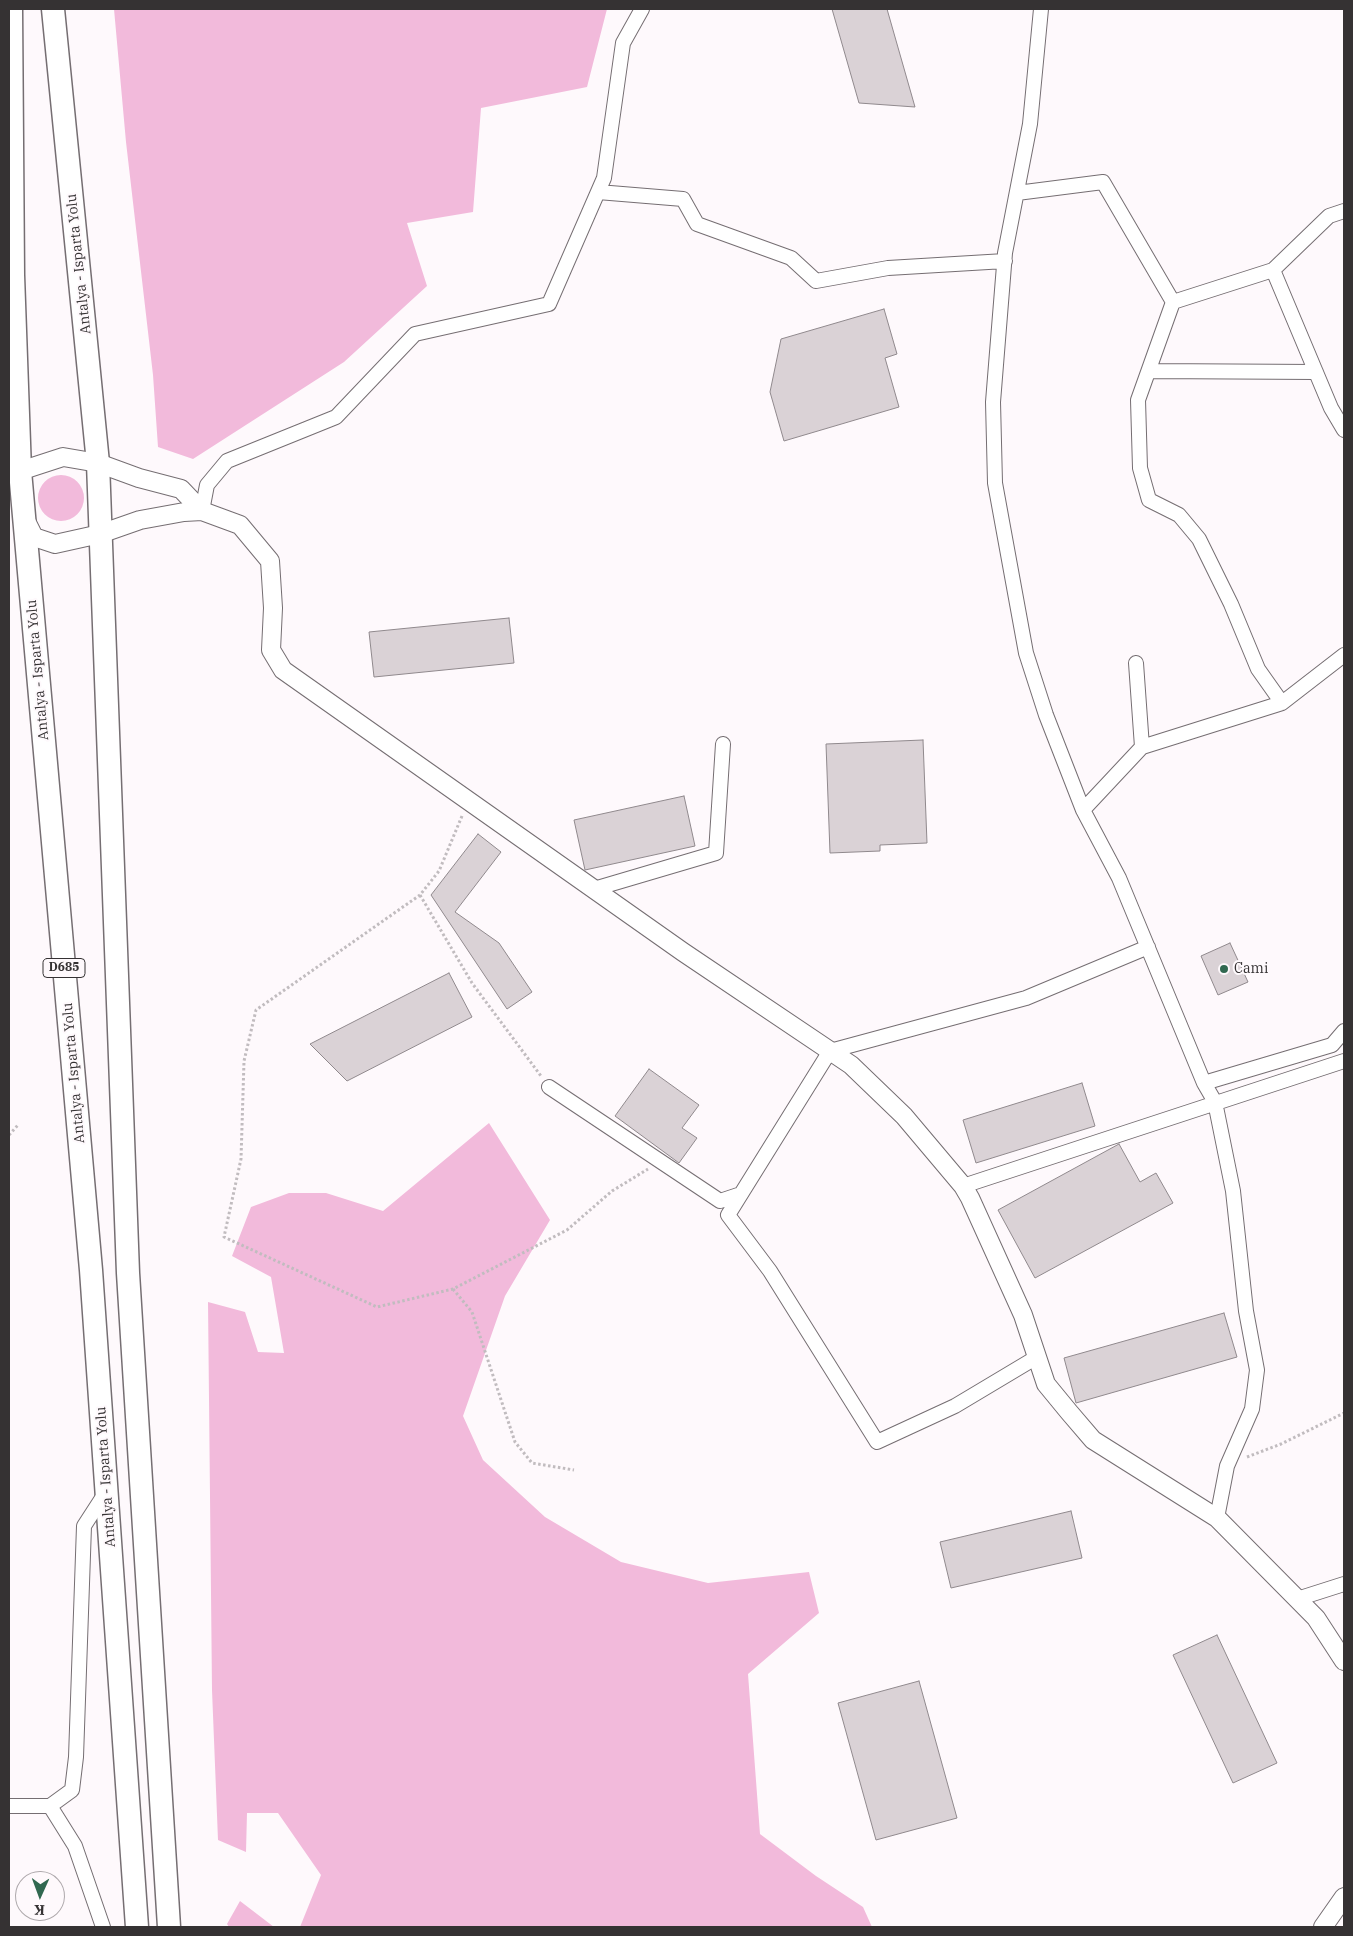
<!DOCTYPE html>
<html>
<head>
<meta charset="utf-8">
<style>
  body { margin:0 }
  #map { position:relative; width:1353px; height:1936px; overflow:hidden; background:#fef9fc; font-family:"IBM Plex Serif",serif }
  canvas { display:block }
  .frame { position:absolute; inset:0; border:10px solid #353233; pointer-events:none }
  .north { position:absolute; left:15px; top:1871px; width:50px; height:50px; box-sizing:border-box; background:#fef9fc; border:1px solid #aea9ac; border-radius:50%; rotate:182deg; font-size:14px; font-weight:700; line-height:20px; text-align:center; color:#353233 }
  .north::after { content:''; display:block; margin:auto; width:18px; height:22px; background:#306850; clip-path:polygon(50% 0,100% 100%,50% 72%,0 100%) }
</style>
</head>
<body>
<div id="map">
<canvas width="1353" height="1936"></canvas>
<div class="frame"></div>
<div class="north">K</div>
</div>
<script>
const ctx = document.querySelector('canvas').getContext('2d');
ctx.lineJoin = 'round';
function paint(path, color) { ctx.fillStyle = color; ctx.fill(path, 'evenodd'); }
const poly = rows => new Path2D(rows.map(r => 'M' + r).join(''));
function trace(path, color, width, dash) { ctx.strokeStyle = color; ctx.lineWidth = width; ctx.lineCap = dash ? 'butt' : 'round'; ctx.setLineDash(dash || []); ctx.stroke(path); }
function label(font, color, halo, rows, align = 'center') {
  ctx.font = font + ' "IBM Plex Serif",serif'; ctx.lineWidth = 4; ctx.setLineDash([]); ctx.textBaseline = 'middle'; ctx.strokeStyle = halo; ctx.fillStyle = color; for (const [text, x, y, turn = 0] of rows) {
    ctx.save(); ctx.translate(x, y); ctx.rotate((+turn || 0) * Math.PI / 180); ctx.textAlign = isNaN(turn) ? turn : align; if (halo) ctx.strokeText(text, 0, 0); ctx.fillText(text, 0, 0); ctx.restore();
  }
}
const green = poly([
  [114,9,607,9,587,87,481,108,473,212,407,223,427,286,344,362,193,459,158,447,153,375,126,142],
  '38 498a23 23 0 1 1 46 0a23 23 0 1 1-46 0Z',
  [489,1123,550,1220,505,1296,463,1416,483,1460,545,1517,621,1562,708,1583,809,1572,819,1613,748,1674,760,1834,816,1876,863,1907,872,1927,300,1927,321,1875,278,1813,247,1813,246,1852,218,1840,212,1690,208,1302,245,1312,258,1352,284,1353,271,1277,232,1256,251,1207,289,1193,326,1193,383,1211],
  [240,1901,274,1927,229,1927,227,1924]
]);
const building = poly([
  [832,9,887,9,915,107,859,103,832,9],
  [884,309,897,354,885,358,899,407,784,441,770,392,781,339,884,309],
  [509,618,514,663,374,677,369,632,509,618],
  [923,740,927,843,880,845,880,851,830,853,826,744,923,740],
  [684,796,695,846,585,870,574,820,684,796],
  [478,834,501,852,455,912,499,943,532,992,507,1009,431,895,478,834],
  [1230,943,1248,982,1218,995,1201,956,1230,943],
  [449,973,472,1017,347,1081,310,1044,449,973],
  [649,1069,699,1105,682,1128,697,1138,679,1163,615,1116,649,1069],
  [1082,1083,1095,1126,976,1163,963,1120,1082,1083],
  [1119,1144,1140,1182,1156,1173,1173,1203,1035,1278,998,1210,1119,1144],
  [1224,1313,1237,1357,1076,1403,1064,1358,1224,1313],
  [1071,1511,1082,1558,951,1588,940,1542,1071,1511],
  [1217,1635,1277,1763,1233,1783,1173,1655,1217,1635],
  [919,1681,957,1818,876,1840,838,1703,919,1681]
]);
const path = poly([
  [462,816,439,871,420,895,256,1010,244,1061,241,1159,224,1237,377,1307,453,1289,567,1230,612,1191,648,1169],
  [420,895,472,983,541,1076],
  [9,1135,18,1125],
  [453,1289,472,1312,515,1442,532,1463,574,1470],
  [1247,1457,1281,1444,1344,1413]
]);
const minor = poly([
  [1041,9,1030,124,1005,253,993,402,995,483,1026,653,1046,715,1083,810,1119,878,1204,1083,1215,1102,1233,1191,1246,1311,1257,1370,1252,1409,1227,1466,1217,1518],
  [598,192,683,199,697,224,791,258,816,281,888,268,1005,261],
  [1017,193,1103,182,1173,302,1273,270,1331,408,1344,430],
  [1273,270,1329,216,1344,211],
  [1173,302,1138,400,1140,468,1149,500,1179,515,1199,539,1231,604,1258,669,1282,703],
  [1149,371,1316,372],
  [202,511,207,485,227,461,336,417,415,334,549,304,604,178,623,43,642,9],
  [1136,663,1142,747],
  [1083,810,1142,747,1282,703,1344,655],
  [594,889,716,853,723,744],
  [1204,1083,1332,1045,1344,1031],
  [549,1087,720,1201,741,1194],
  [963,1186,1344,1061],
  [1037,1357,955,1406,877,1442,770,1271,728,1215,830,1051,1026,998,1148,947],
  [1297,1599,1344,1584],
  [9,1806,50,1806,72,1790,76,1757,84,1526,106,1492],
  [50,1806,75,1846,103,1927]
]);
const tertiary = poly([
  [12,461,20,471,63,457,98,463,139,478,181,489,202,511,184,512,140,520,100,534,55,544,34,537,25,519],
  [202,511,240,525,270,561,273,608,271,650,283,670,683,952,851,1065,904,1116,963,1186,970,1198,1023,1315,1046,1384,1069,1412,1093,1440,1217,1518,1316,1618,1344,1661],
  [1323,1927,1344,1897]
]);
const trunk = poly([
  [11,9,13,275,20,471,91,1270,137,1927],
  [53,9,98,463,128,1273,169,1927]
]);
const markers = [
  [1224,969,5,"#306850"]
];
const shields = [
  [64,968,42]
];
const shieldNames = [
  ["D685",64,968]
];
const streetNames = [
  ["Antalya - Isparta Yolu",79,264,-96],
  ["Antalya - Isparta Yolu",38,670,-95],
  ["Antalya - Isparta Yolu",74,1073,-95],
  ["Antalya - Isparta Yolu",106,1477,-94]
];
const poiNames = [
  ["Cami",1234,969]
];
paint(green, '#f2badb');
paint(building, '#dad2d6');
trace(building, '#90898d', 1);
trace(minor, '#756e72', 16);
trace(tertiary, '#756e72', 20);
trace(trunk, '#756e72', 25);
trace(path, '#c1bcbf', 3, [2.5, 2.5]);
trace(minor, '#fff', 14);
trace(tertiary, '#fff', 18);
trace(trunk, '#fff', 22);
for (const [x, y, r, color] of markers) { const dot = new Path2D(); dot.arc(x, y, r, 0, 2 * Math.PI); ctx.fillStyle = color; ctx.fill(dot); trace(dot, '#fef9fc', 2); }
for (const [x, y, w] of shields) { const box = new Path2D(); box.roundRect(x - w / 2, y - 9.5, w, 19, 4); ctx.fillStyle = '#fef9fc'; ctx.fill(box); trace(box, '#353233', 1); }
label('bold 12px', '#353233', null, shieldNames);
label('14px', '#353233', '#fef9fc', streetNames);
label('14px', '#353233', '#fef9fc', poiNames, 'left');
</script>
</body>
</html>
